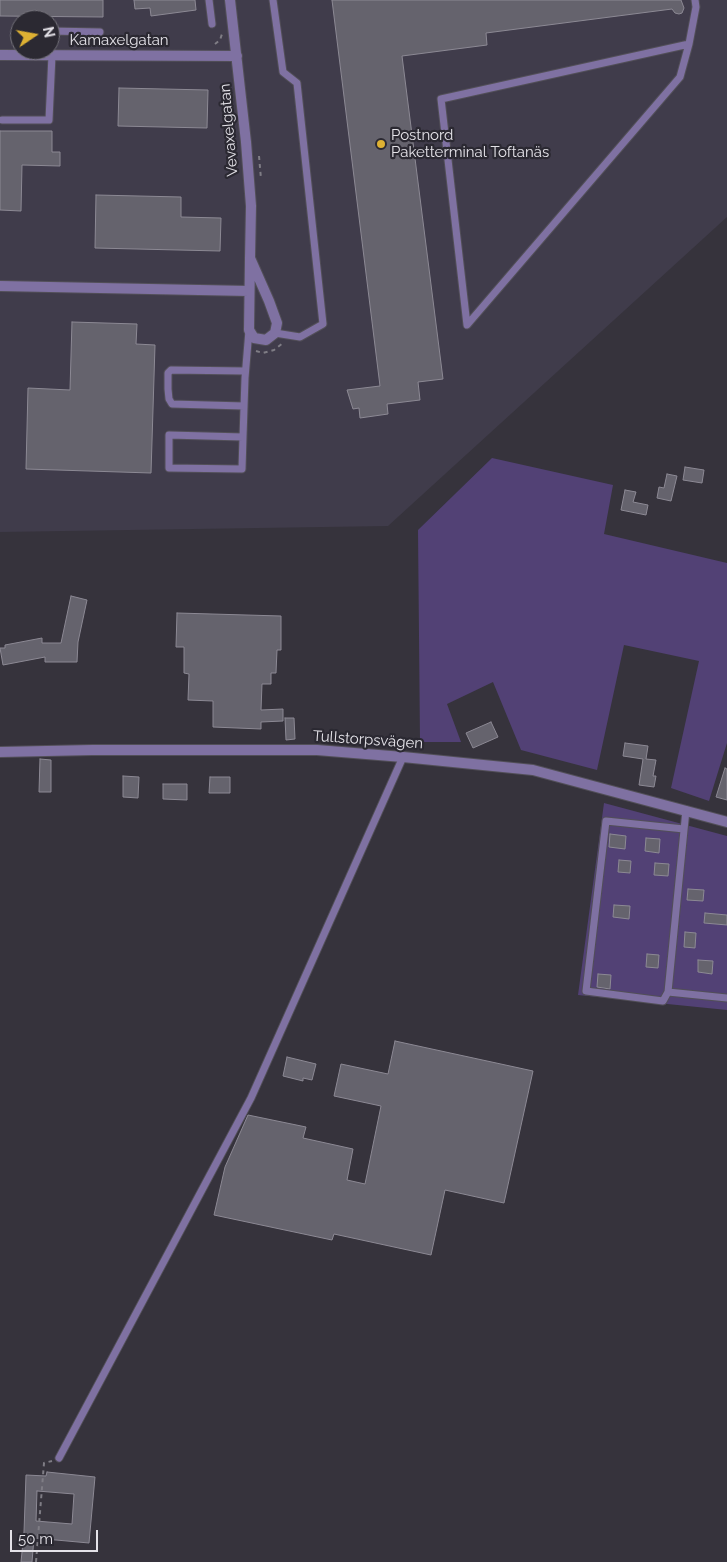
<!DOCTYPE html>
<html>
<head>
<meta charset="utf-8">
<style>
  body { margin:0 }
  #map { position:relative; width:727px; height:1562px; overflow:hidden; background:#36333c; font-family:Raleway,sans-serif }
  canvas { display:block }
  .north { position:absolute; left:10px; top:10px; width:50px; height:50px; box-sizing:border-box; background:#2b2932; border:1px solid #75737b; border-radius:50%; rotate:78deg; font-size:14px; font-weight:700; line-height:20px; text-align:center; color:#e4e2e8 }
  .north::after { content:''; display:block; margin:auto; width:18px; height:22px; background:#deb133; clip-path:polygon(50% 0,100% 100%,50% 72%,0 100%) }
  .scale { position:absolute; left:10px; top:1530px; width:88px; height:22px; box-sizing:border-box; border:2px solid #e4e2e8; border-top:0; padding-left:6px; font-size:15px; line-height:18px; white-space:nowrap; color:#e4e2e8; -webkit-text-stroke:4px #2b2932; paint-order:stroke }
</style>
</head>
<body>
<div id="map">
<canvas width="727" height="1562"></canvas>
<div class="north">N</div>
<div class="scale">50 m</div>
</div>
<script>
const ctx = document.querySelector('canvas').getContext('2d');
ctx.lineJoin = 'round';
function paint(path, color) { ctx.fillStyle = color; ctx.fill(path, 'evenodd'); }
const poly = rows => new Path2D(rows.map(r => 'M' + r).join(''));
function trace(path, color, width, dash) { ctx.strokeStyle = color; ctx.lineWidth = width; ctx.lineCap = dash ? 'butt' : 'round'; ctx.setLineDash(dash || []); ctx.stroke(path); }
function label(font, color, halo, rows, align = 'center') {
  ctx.font = font + ' Raleway,sans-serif'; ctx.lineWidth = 4.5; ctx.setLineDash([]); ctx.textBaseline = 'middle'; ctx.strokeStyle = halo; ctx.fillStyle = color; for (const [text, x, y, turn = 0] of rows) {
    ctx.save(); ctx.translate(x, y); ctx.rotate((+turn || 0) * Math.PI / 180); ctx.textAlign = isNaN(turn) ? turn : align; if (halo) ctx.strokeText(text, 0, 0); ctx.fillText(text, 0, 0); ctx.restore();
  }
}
const built = poly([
  [0,0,727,0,727,217,388,526,0,532],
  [20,20,50,20,50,50,20,50]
]);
const green = poly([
  [492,458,613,485,604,534,727,563,727,743,709,801,671,788,699,661,624,645,597,770,521,750,493,682,447,704,461,742,420,742,418,530],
  [604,803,727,836,727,1010,578,995]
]);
const building = poly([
  [0,0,103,0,103,17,0,16,0,0],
  [134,0,195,0,196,10,151,16,150,8,135,9,134,0],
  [332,0,681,0,684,8,682,13,679,14,675,13,672,9,486,33,487,45,402,56,443,379,418,382,420,400,387,404,388,414,360,418,359,408,353,409,347,390,380,386,332,0],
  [119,88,208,90,207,128,118,126,119,88],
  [0,131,52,131,52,152,60,152,60,166,22,165,21,211,0,210,0,131],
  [96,195,181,197,181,217,221,218,220,251,95,248,96,195],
  [72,322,137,324,136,344,155,345,151,473,26,469,28,388,70,390,72,322],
  [685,467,704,470,702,483,683,480,685,467],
  [667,474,677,476,671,501,657,498,659,487,664,488,667,474],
  [625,490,636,492,633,502,648,505,646,515,621,510,625,490],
  [71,596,87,600,78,642,77,662,45,662,45,657,3,665,0,648,5,648,5,645,42,638,42,643,61,643,71,596],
  [177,613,281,616,281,650,277,650,276,673,271,673,271,684,262,684,261,710,283,709,283,721,261,722,261,729,213,727,213,701,188,700,189,674,184,673,184,647,176,647,177,613],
  [285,718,294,718,295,739,286,740,285,718],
  [491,722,498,737,473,748,466,733,491,722],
  [625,743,648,746,646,759,656,760,653,776,656,776,654,787,639,785,643,759,623,756,625,743],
  [40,759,51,760,51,792,39,792,40,759],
  [725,768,727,769,727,800,716,797,725,768],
  [123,776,139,777,138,798,123,797,123,776],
  [210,777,230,777,230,793,209,793,210,777],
  [163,784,187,784,187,800,163,799,163,784],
  [610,834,626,836,625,849,609,847,610,834],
  [646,838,660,839,659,853,645,851,646,838],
  [619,860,631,861,630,873,618,872,619,860],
  [655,863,669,864,668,876,654,875,655,863],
  [688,889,704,890,703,901,687,900,688,889],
  [614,905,630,906,629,919,613,917,614,905],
  [705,913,727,915,727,925,704,923,705,913],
  [685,932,696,933,695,948,684,947,685,932],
  [647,954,659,955,658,968,646,967,647,954],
  [698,960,713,961,712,974,698,972,698,960],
  [598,974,611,975,610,989,597,987,598,974],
  [395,1041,533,1071,504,1203,445,1190,431,1255,334,1234,332,1240,214,1215,225,1167,248,1115,306,1127,303,1138,353,1149,347,1180,365,1184,381,1106,334,1096,341,1064,388,1074,395,1041],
  [287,1057,316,1064,312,1080,303,1078,303,1081,283,1076,287,1057],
  [47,1472,95,1477,89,1543,34,1538,32,1562,21,1562,24,1532,26,1475,46,1476,47,1472],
  [37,1491,74,1494,72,1524,36,1521,37,1491]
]);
const path = poly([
  [215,44,220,40,222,34],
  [259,156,261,179],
  [256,351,263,353,274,350,283,343],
  [36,1562,44,1463,52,1461]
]);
const service = poly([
  [209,0,212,24],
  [273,0,283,72,297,83,323,324,300,337,275,333],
  [50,31,100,32],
  [689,44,441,99,467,325,680,77,689,44,696,7,695,0],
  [2,120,49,120,52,55],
  [244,406,172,404,169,399,168,389,168,373,171,370,245,371],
  [243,437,169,435,169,468,242,469,243,437,245,378,249,330],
  [686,810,668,992,727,998],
  [668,992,663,1001,586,991,606,821,684,829],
  [59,1458,251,1098,403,757]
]);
const minor = poly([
  [230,0,246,142,251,206,250,258,269,301,277,323,275,333,266,340,254,338,249,330,250,258],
  [0,55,237,56],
  [0,286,249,291],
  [0,752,92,750,317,750,403,757,533,770,727,822]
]);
const markers = [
  [381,144,5,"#deb133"]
];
const streetNames = [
  ["Kamaxelgatan",119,40],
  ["Vevaxelgatan",229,130,-95],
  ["Tullstorpsvägen",368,740,4]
];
const poiNames = [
  ["Postnord",391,135],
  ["Paketterminal Toftanäs",391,152]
];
paint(built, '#403c4b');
paint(green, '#524175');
paint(building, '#65636d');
trace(building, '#8c8994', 1);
trace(service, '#524f58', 9);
trace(minor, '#524f58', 12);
trace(path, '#7f7d85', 2, [4, 4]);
trace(service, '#7f71a2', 7);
trace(minor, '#7f71a2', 10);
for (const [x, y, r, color] of markers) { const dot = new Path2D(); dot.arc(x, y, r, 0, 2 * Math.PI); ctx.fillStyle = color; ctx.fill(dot); trace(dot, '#2b2932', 2); }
label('15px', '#e4e2e8', '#2b2932', streetNames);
label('15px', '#e4e2e8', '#2b2932', poiNames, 'left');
</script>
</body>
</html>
